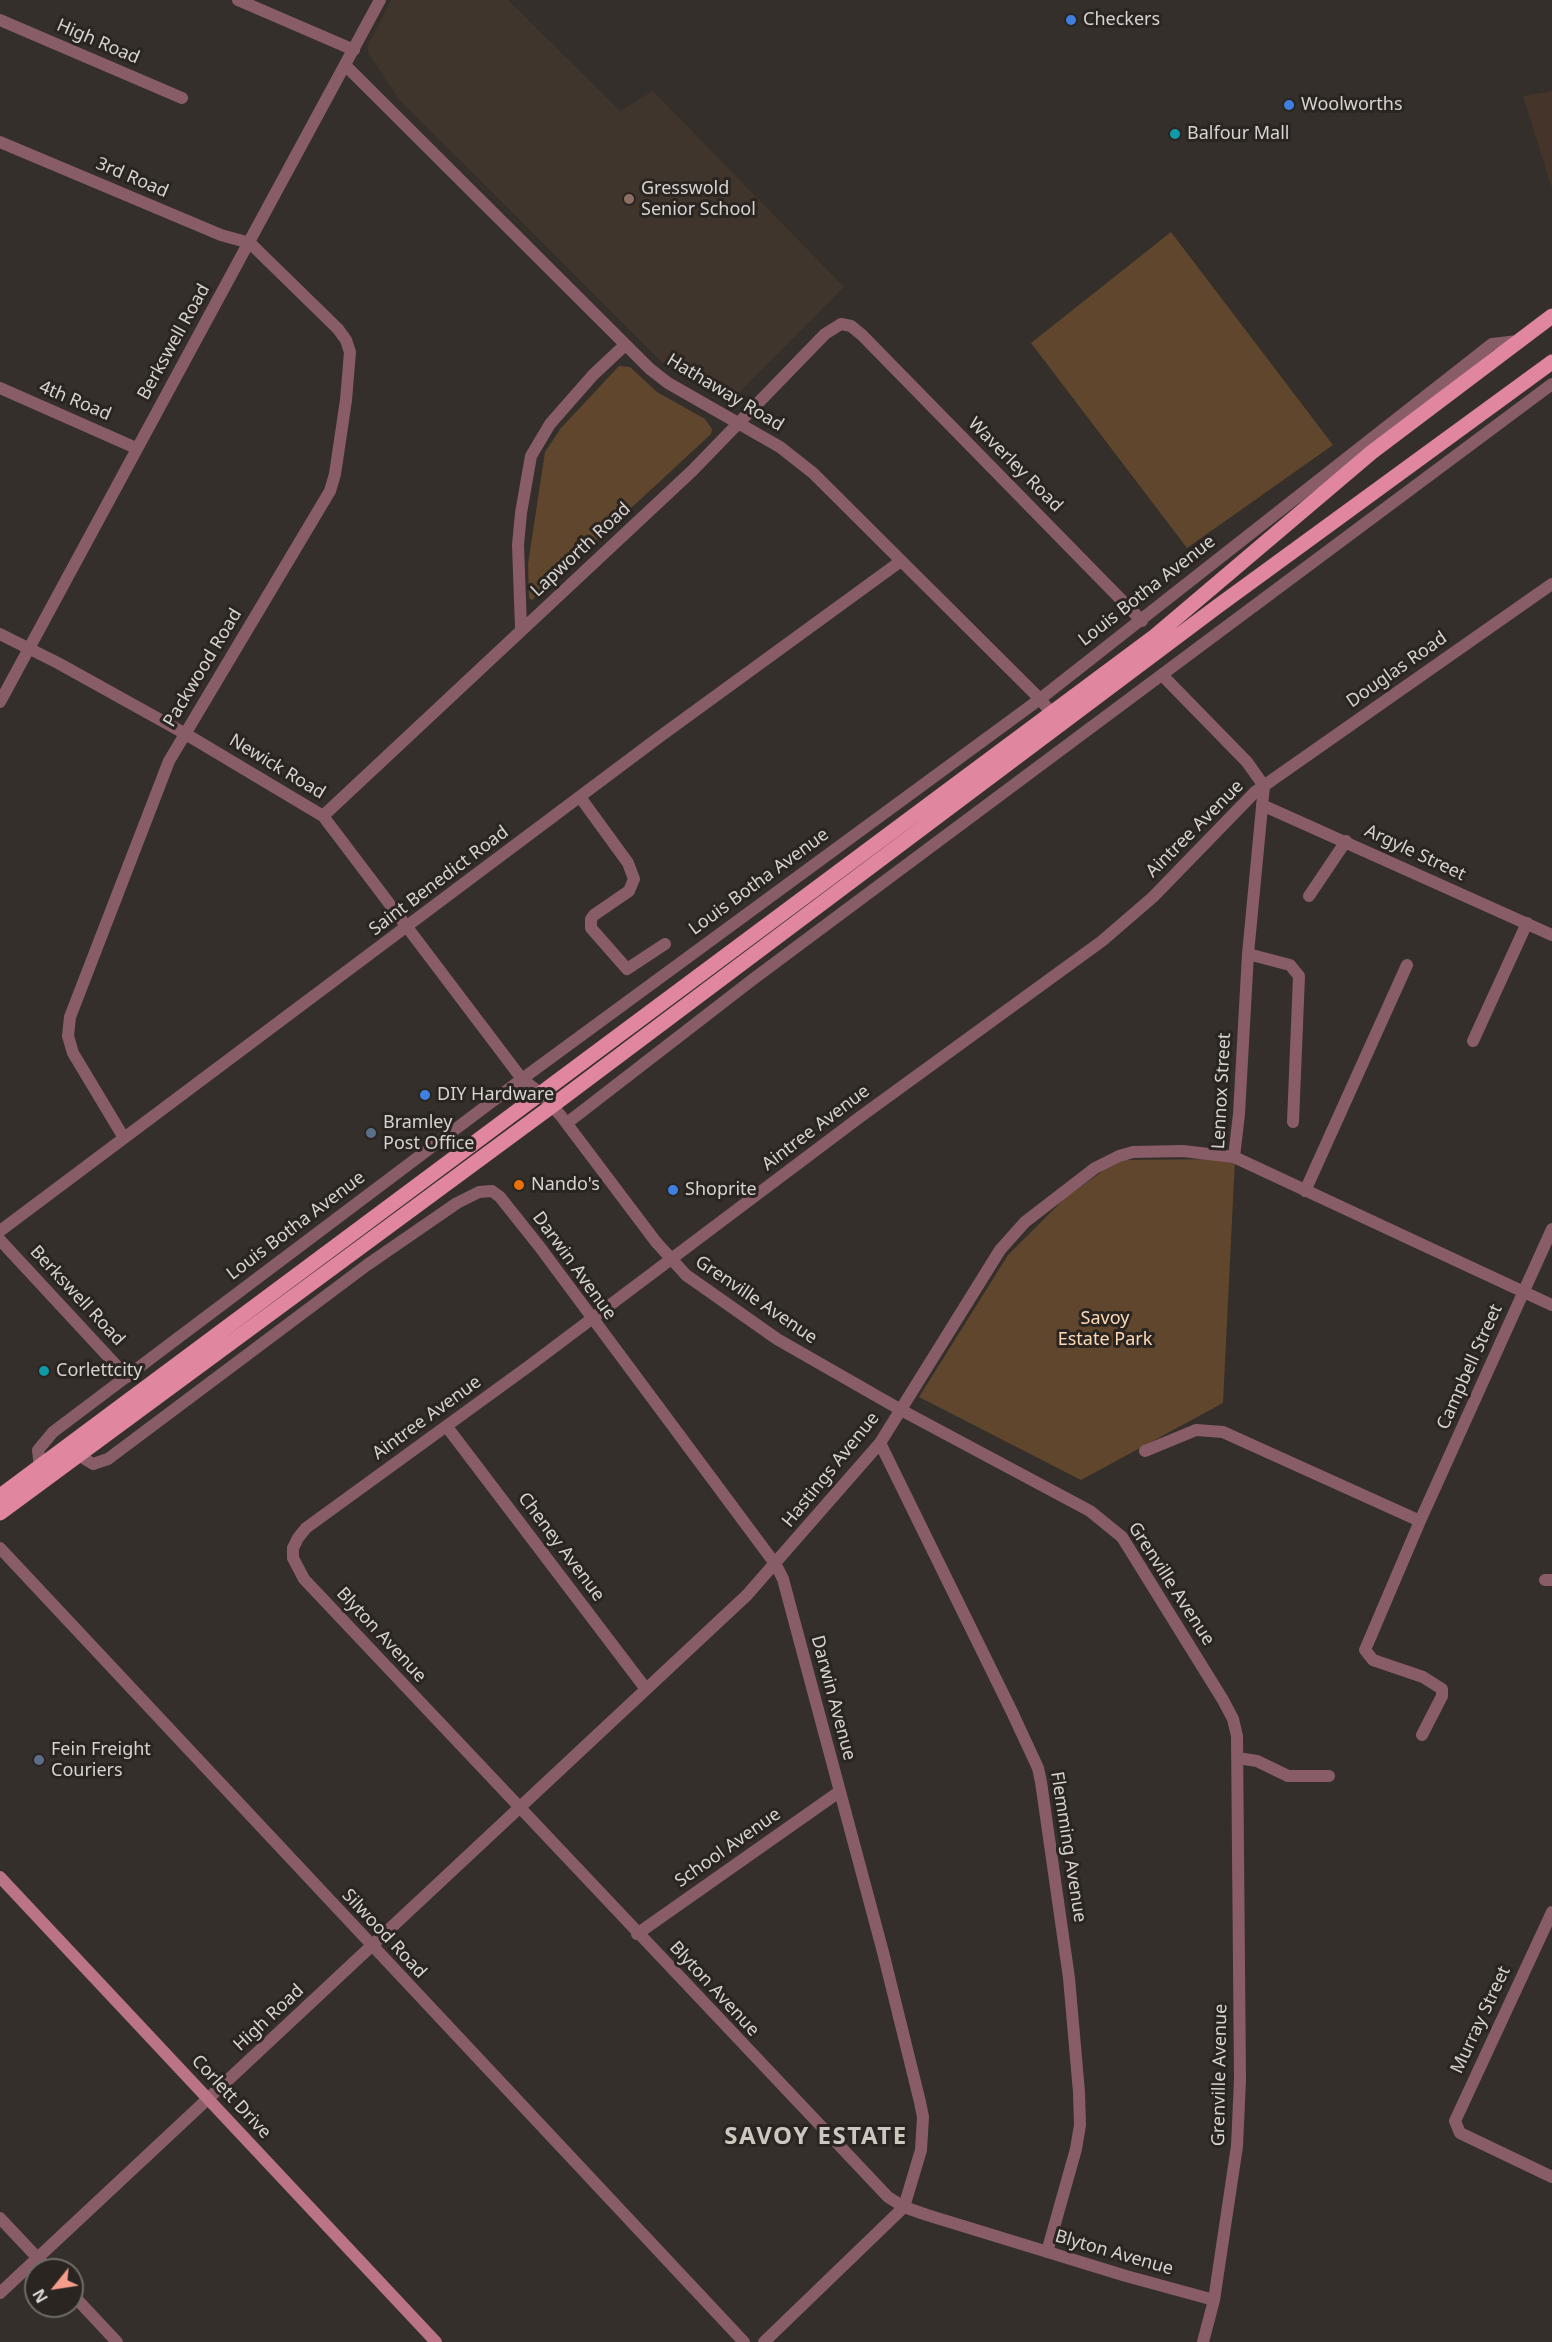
<!DOCTYPE html>
<html>
<head>
<meta charset="utf-8">
<style>
  body { margin:0 }
  #map { position:relative; width:1552px; height:2342px; overflow:hidden; background:#342f2a; font-family:"Noto Sans",sans-serif }
  canvas { display:block }
  .north { position:absolute; left:24px; top:2258px; width:60px; height:60px; box-sizing:border-box; background:#2a2520; border:2px solid #6f6b66; border-radius:50%; rotate:240deg; font-size:16px; font-weight:700; line-height:24px; text-align:center; color:#d7d3d0 }
  .north::after { content:''; display:block; margin:auto; width:21px; height:27px; background:#f59d8d; clip-path:polygon(50% 0,100% 100%,50% 72%,0 100%) }
</style>
</head>
<body>
<div id="map">
<canvas width="1552" height="2342"></canvas>
<div class="north">N</div>
</div>
<script>
const ctx = document.querySelector('canvas').getContext('2d');
ctx.lineJoin = 'round';
function paint(path, color) { ctx.fillStyle = color; ctx.fill(path, 'evenodd'); }
const poly = rows => new Path2D(rows.map(r => 'M' + r).join(''));
function trace(path, color, width, dash) { ctx.strokeStyle = color; ctx.lineWidth = width; ctx.lineCap = dash ? 'butt' : 'round'; ctx.setLineDash(dash || []); ctx.stroke(path); }
function label(font, color, halo, rows, align = 'center') {
  ctx.font = font + ' "Noto Sans",sans-serif'; ctx.lineWidth = 6; ctx.setLineDash([]); ctx.textBaseline = 'middle'; ctx.strokeStyle = halo; ctx.fillStyle = color; for (const [text, x, y, turn = 0] of rows) {
    ctx.save(); ctx.translate(x, y); ctx.rotate((+turn || 0) * Math.PI / 180); ctx.textAlign = isNaN(turn) ? turn : align; if (halo) ctx.strokeText(text, 0, 0); ctx.fillText(text, 0, 0); ctx.restore();
  }
}
const commercial = poly([
  [1552,91,1552,189,1523,96]
]);
const built = poly([
  [391,0,508,0,620,111,653,91,844,287,729,403,668,368,398,98,368,53,368,45]
]);
const green = poly([
  [1171,232,1333,445,1187,548,1031,343],
  [619,366,630,367,657,392,705,419,712,429,711,434,532,600,529,598,528,564,545,452,561,428],
  [1235,1159,1223,1403,1081,1480,919,1397,1008,1255,1064,1199,1118,1160]
]);
const minor = poly([
  [238,0,354,50],
  [0,20,182,98],
  [346,66,650,369,668,383,780,447,813,473,1040,699,1057,720],
  [0,142,221,235,250,243,338,329,346,340,350,352,346,400,335,474,330,491,169,761,70,1017,68,1036,73,1053,124,1138],
  [0,388,136,448],
  [521,628,518,545,521,513,531,456,550,424,593,375,625,345],
  [0,634,58,663,184,733,323,816,522,1079,540,1093,561,1116,656,1242,686,1275,777,1339,901,1410,1090,1511,1122,1537,1223,1700,1233,1719,1237,1736,1240,2080,1237,2146,1214,2300,1203,2342],
  [1163,676,1247,762,1264,786],
  [0,702,380,0],
  [580,797,628,863,634,879,629,891,594,915,591,919,591,928,627,969,665,944],
  [1262,805,1552,935],
  [323,816,692,471,825,334,841,324,851,326,862,335,1142,621],
  [1309,896,1346,841],
  [1248,954,1290,965,1299,976,1293,1122],
  [1473,1041,1527,923],
  [567,1123,752,980,1552,384],
  [1234,1157,1239,1114,1248,954,1264,786],
  [1305,1191,1407,965],
  [0,1231,662,735,901,561],
  [0,1240,127,1377],
  [447,1427,646,1689],
  [880,1443,1012,1712,1038,1768,1041,1782,1069,1978,1079,2092,1080,2125,1076,2149,1047,2252],
  [1145,1451,1196,1430,1223,1432,1420,1521],
  [80,1456,93,1464,108,1459,367,1265,457,1203,479,1192,492,1191,500,1197,539,1246,776,1565,783,1579,883,1952,920,2102,923,2117,921,2150,904,2207,764,2342],
  [40,1468,38,1450,53,1432,522,1079,1040,699,1492,344,1518,341],
  [0,1548,744,2342],
  [1545,1580,1552,1580],
  [1422,1735,1442,1696,1442,1689,1423,1677,1373,1660,1365,1650,1420,1521,1552,1229],
  [1238,1758,1257,1761,1288,1776,1329,1776],
  [1552,1912,1455,2121,1460,2133,1552,2177],
  [637,1934,839,1792],
  [0,2218,49,2270],
  [0,2293,747,1595,880,1443,1000,1250,1025,1222,1095,1168,1119,1156,1133,1152,1183,1151,1234,1157,1552,1305],
  [72,2294,117,2342],
  [1214,2300,1126,2276,927,2215,904,2207,888,2197,304,1579,293,1558,293,1548,298,1538,306,1528,529,1366,860,1117,1102,941,1153,897,1255,792,1552,584]
]);
const secondary = poly([
  [0,1877,436,2342]
]);
const primary = poly([
  [0,1496,1155,636,1372,452,1552,316],
  [0,1513,552,1106,1218,606,1552,362]
]);
const markers = [
  [1071,20,6,"#3f7fe0"],
  [1289,105,6,"#3f7fe0"],
  [1175,134,6,"#0f9aa8"],
  [629,199,6,"#8d6e63"],
  [425,1095,6,"#3f7fe0"],
  [371,1133,6,"#5c6f8a"],
  [519,1185,6,"#e8710a"],
  [673,1190,6,"#3f7fe0"],
  [44,1371,6,"#0f9aa8"],
  [39,1760,6,"#5c6f8a"]
];
const poiNames = [
  ["Checkers",1083,20],
  ["Woolworths",1301,105],
  ["Balfour Mall",1187,134],
  ["Gresswold",641,189],
  ["Senior School",641,210],
  ["DIY Hardware",437,1095],
  ["Bramley",383,1123],
  ["Post Office",383,1144],
  ["Nando's",531,1185],
  ["Shoprite",685,1190],
  ["Corlettcity",56,1371],
  ["Fein Freight",51,1750],
  ["Couriers",51,1771]
];
const streetNames = [
  ["High Road",98,42,23],
  ["3rd Road",132,178,23],
  ["Berkswell Road",174,342,-61],
  ["Hathaway Road",725,393,31],
  ["4th Road",75,401,23],
  ["Waverley Road",1015,465,45],
  ["Lapworth Road",581,550,-43],
  ["Louis Botha Avenue",1147,591,-38],
  ["Packwood Road",203,668,-59],
  ["Douglas Road",1397,670,-35],
  ["Newick Road",277,767,31],
  ["Aintree Avenue",1195,829,-45],
  ["Argyle Street",1415,853,25],
  ["Saint Benedict Road",439,881,-37],
  ["Louis Botha Avenue",759,882,-36],
  ["Lennox Street",1222,1091,-87],
  ["Aintree Avenue",816,1128,-37],
  ["Louis Botha Avenue",296,1226,-37],
  ["Darwin Avenue",574,1266,54],
  ["Berkswell Road",77,1296,47],
  ["Grenville Avenue",756,1300,34],
  ["Campbell Street",1470,1367,-66],
  ["Aintree Avenue",427,1418,-36],
  ["Hastings Avenue",831,1470,-51],
  ["Cheney Avenue",561,1547,53],
  ["Grenville Avenue",1171,1584,57],
  ["Blyton Avenue",381,1635,47],
  ["Darwin Avenue",833,1698,75],
  ["Flemming Avenue",1068,1847,81],
  ["School Avenue",728,1848,-35],
  ["Silwood Road",384,1934,47],
  ["Blyton Avenue",714,1989,47],
  ["High Road",269,2018,-43],
  ["Murray Street",1481,2020,-65],
  ["Grenville Avenue",1220,2075,-89],
  ["Corlett Drive",231,2097,47],
  ["Blyton Avenue",1114,2253,16]
];
const parkNames = [
  ["Savoy",1105,1319],
  ["Estate Park",1105,1340]
];
const districtNames = [
  ["SAVOY ESTATE",816,2137]
];
paint(commercial, '#443429');
paint(built, '#40352c');
paint(green, '#5f462d');
trace(minor, '#895d67', 12);
trace(secondary, '#ba7486', 12);
trace(primary, '#e0869e', 15);
for (const [x, y, r, color] of markers) { const dot = new Path2D(); dot.arc(x, y, r, 0, 2 * Math.PI); ctx.fillStyle = color; ctx.fill(dot); trace(dot, '#2a2520', 2); }
label('18px', '#d7d3d0', '#2a2520', poiNames, 'left');
label('18px', '#d7d3d0', '#2a2520', streetNames);
label('18px', '#ffdab7', '#2a2520', parkNames);
ctx.letterSpacing = '1.5px';
label('bold 24px', '#cec7c0', '#2a2520', districtNames);
ctx.letterSpacing = '0px';
</script>
</body>
</html>
